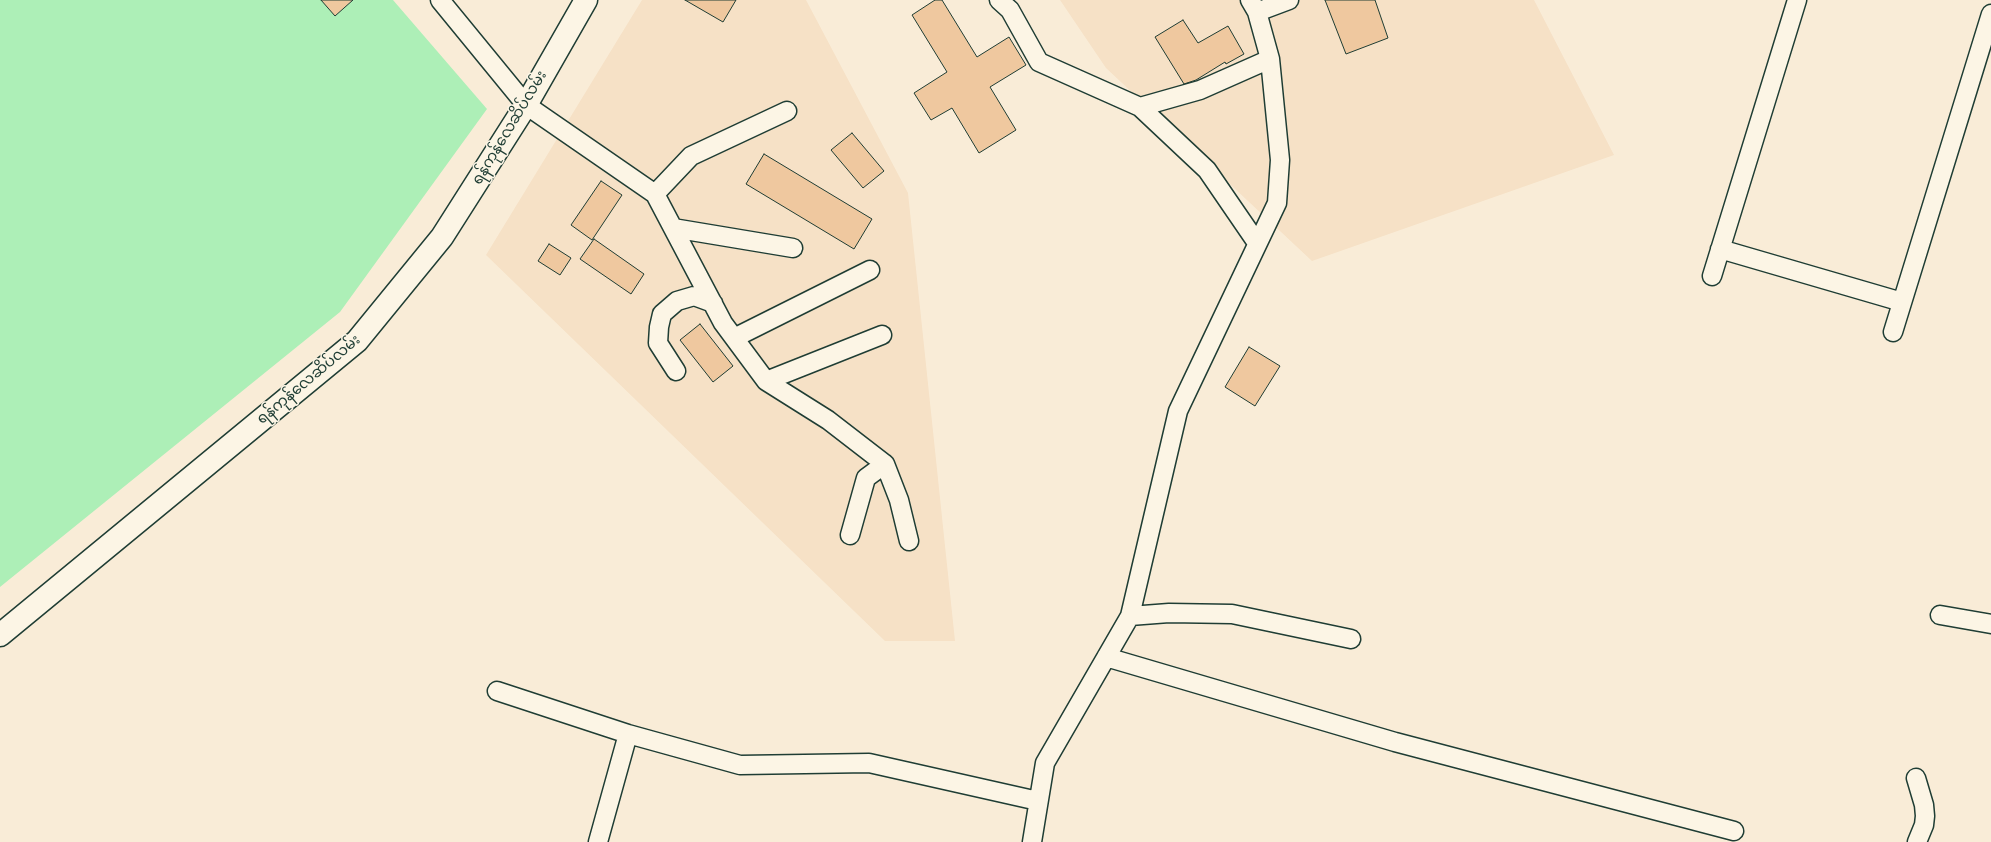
<!DOCTYPE html>
<html>
<head>
<meta charset="utf-8">
<style>
  body { margin:0 }
  canvas { display:block; background:#f9ecd7 }
</style>
</head>
<body>
<canvas width="1991" height="842"></canvas>
<script>
const ctx = document.querySelector('canvas').getContext('2d');
ctx.lineJoin = 'round';
function paint(path, color) { ctx.fillStyle = color; ctx.fill(path, 'evenodd'); }
const poly = rows => new Path2D(rows.map(r => 'M' + r).join(''));
function trace(path, color, width, dash) { ctx.strokeStyle = color; ctx.lineWidth = width; ctx.lineCap = dash ? 'butt' : 'round'; ctx.setLineDash(dash || []); ctx.stroke(path); }
function label(font, color, halo, rows, align = 'center') {
  ctx.font = font + ' Sriracha,"Noto Sans Myanmar",sans-serif'; ctx.lineWidth = 3; ctx.setLineDash([]); ctx.textBaseline = 'middle'; ctx.strokeStyle = halo; ctx.fillStyle = color; for (const [text, x, y, turn = 0] of rows) {
    ctx.save(); ctx.translate(x, y); ctx.rotate((+turn || 0) * Math.PI / 180); ctx.textAlign = isNaN(turn) ? turn : align; if (halo) ctx.strokeText(text, 0, 0); ctx.fillText(text, 0, 0); ctx.restore();
  }
}
const built = poly([
  [642,0,806,0,908,193,955,641,885,641,486,255],
  [1060,0,1534,0,1614,155,1312,261,1106,68]
]);
const green = poly([
  [0,0,393,0,487,109,340,312,0,587]
]);
const building = poly([
  [321,0,353,0,335,16,321,0],
  [685,0,736,0,723,22,685,0],
  [935,0,942,0,977,57,1009,37,1026,65,990,87,1016,130,979,153,952,108,931,120,914,93,947,72,912,15,935,0],
  [1325,0,1375,0,1388,38,1346,54,1325,0],
  [1183,20,1198,43,1228,26,1244,54,1226,64,1225,62,1196,80,1184,84,1155,37,1183,20],
  [852,133,884,171,863,188,831,150,852,133],
  [764,154,872,219,854,249,746,184,764,154],
  [601,181,622,195,592,240,571,225,601,181],
  [594,239,644,274,631,294,580,259,594,239],
  [549,244,571,258,560,275,538,261,549,244],
  [700,324,733,366,713,382,680,340,700,324],
  [1249,347,1280,366,1255,406,1225,387,1249,347]
]);
const minor = poly([
  [440,0,526,105,655,194,723,323,766,381,828,420,885,464,899,500,909,541],
  [999,0,1010,10,1039,62,1140,107,1207,170,1257,243],
  [1257,12,1289,0],
  [1140,107,1200,90,1270,59],
  [655,194,691,156,787,111],
  [673,228,793,248],
  [1720,249,1902,302],
  [1712,276,1797,0],
  [1893,332,1991,14],
  [734,338,870,270],
  [676,371,658,343,659,327,662,314,677,301,694,296,713,303],
  [766,381,882,335],
  [850,535,866,478,885,464],
  [1940,615,1991,624],
  [1130,616,1169,613,1232,614,1351,639],
  [1106,657,1395,742,1734,831],
  [497,691,628,734,740,765,869,763,1038,801],
  [1916,778,1924,805,1925,816,1924,825,1917,842],
  [598,842,628,734],
  [1032,842,1045,763,1130,616,1178,411,1277,203,1280,160,1270,59,1257,12,1250,0]
]);
const major = poly([
  [0,635,357,341,442,237,526,105,586,0]
]);
const streetNames = [
  ["ရန်ကုန်လေဆိပ်လမ်း",510,128,-59],
  ["ရန်ကုန်လေဆိပ်လမ်း",309,380,-40]
];
paint(built, '#f6e1c6');
paint(green, '#adefb7');
paint(building, '#efc89f');
trace(building, '#1f3d34', 1);
trace(minor, '#1f3d34', 21);
trace(major, '#1f3d34', 25);
trace(minor, '#fcf5e5', 18);
trace(major, '#fcf5e5', 22);
label('15px', '#1f3d34', '#fcf5e5', streetNames);
</script>
</body>
</html>
